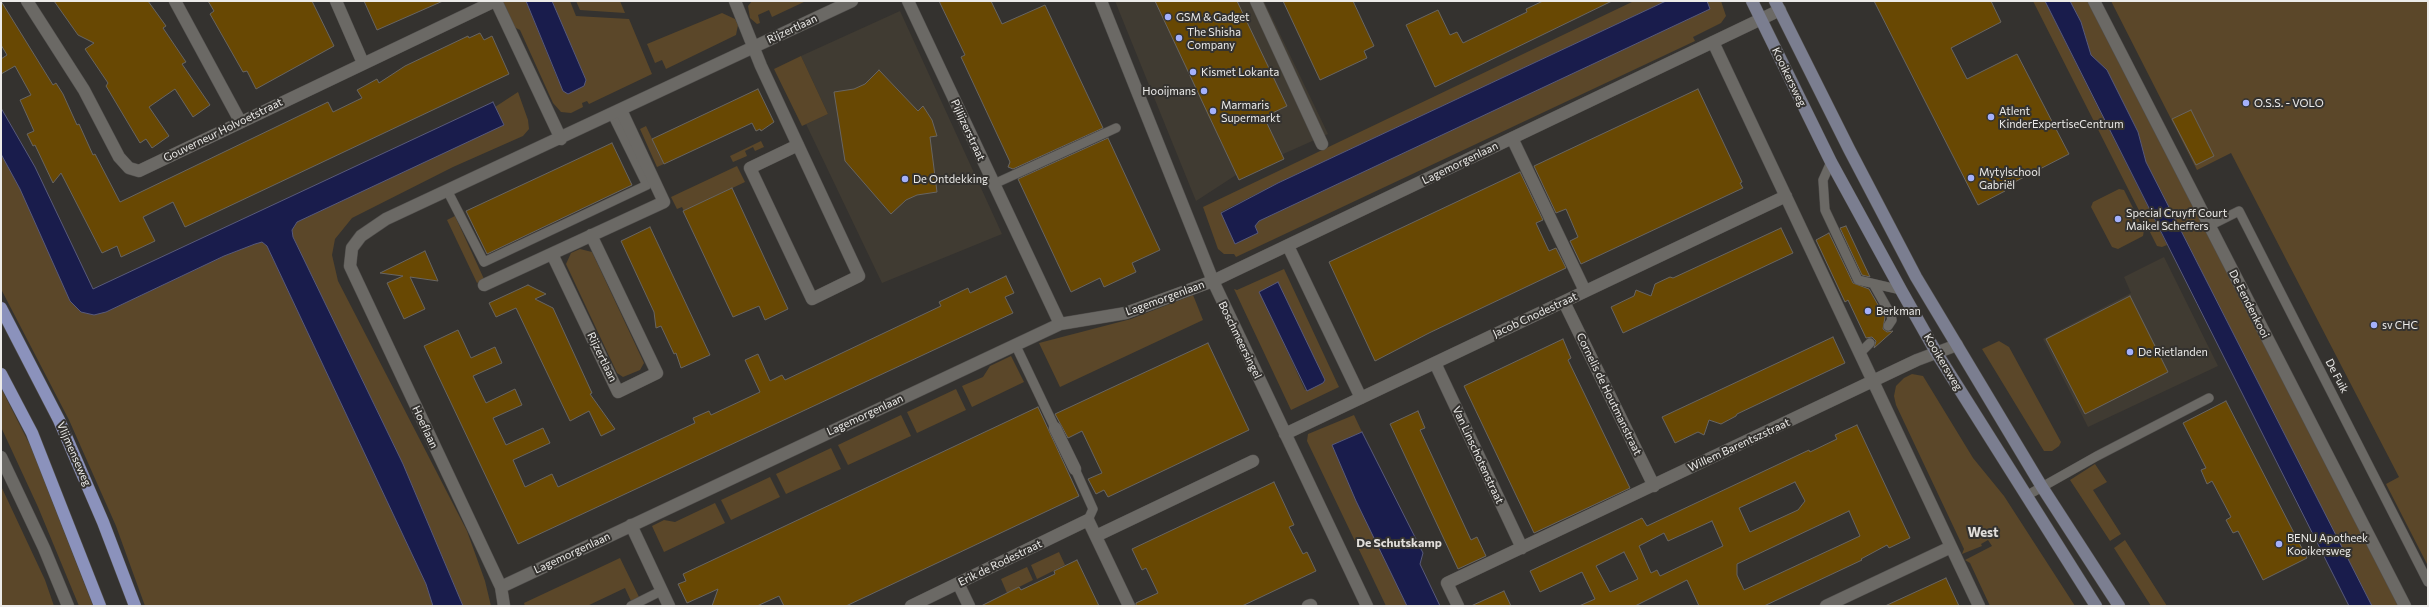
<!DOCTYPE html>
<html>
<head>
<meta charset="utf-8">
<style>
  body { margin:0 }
  #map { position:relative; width:2429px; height:607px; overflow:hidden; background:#34322f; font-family:Commissioner,sans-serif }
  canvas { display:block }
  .frame { position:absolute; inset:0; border:2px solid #ecebe9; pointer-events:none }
</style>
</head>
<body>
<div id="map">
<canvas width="2429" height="607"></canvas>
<div class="frame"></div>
</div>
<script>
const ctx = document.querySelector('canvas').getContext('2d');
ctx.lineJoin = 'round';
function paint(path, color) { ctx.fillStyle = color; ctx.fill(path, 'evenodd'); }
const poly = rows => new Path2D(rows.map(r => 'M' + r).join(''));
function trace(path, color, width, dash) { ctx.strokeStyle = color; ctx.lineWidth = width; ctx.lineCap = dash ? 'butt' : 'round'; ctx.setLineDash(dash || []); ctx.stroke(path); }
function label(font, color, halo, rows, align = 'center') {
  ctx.font = font + ' Commissioner,sans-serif'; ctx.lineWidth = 4; ctx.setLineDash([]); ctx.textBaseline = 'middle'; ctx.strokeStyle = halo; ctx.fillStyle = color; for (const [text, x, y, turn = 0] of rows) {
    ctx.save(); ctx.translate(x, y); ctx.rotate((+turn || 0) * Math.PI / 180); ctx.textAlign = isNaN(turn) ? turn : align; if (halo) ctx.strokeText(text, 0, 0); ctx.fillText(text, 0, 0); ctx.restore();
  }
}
const built = poly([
  [1115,1,1264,1,1328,134,1236,175,1196,201],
  [900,11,1002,234,882,283,806,124,828,114,801,56],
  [2164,257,2218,366,2088,427,2043,339,2131,293,2124,277]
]);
const green = poly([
  [502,1,526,1,558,80,586,80,552,1,570,1,576,16,629,19,652,74,589,104,587,101,582,103,583,107,571,113,561,112,553,103,520,30,514,27],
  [576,1,620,1,625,13,580,10],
  [752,1,806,1,772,17,769,10,758,15,760,23,757,24,750,18,748,6],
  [1634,1,1666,1,1278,183,1221,212,1235,244,1259,221,1710,9,1707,1,1721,1,1726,16,1721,23,1693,37,1695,41,1236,257,1234,254,1224,254,1218,249,1203,207],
  [2033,1,2045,1,2167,245,2162,247,2157,246],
  [2070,1,2089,1,2399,606,2372,606,2146,162,2138,132,2107,71,2091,55,2081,22],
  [2111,1,2428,1,2428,566,2386,484,2399,477,2231,153,2197,170],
  [722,13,735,19,738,25,736,35,666,69,662,60,655,63,647,44],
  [801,56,828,114,802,126,774,69],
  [518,92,528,120,529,129,523,136,453,167,352,218,335,239,332,255,338,281,467,531,485,581,491,606,463,606,403,464,293,237,292,230,297,222,503,125,495,107],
  [646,126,664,164,657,167,640,129],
  [761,141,764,147,755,151,753,147,745,151,747,156,733,162,730,156],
  [1,154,20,189,106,312,224,256,255,244,262,242,267,246,426,584,433,606,145,606,116,526,69,420,1,289],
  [737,166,745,182,684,211,682,207,677,209,671,197],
  [2119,189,2124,190,2144,230,2143,236,2118,249,2112,247,2091,207,2093,202],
  [455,216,484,279,477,283,447,220],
  [580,249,592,252,644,363,640,370,623,377,617,373,566,264,571,253],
  [1284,269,1339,387,1291,410,1234,289,1237,290],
  [1260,291,1308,345,1325,380,1323,383,1305,390],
  [1193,295,1203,320,1060,387,1039,343,1131,319],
  [1999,341,2009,347,2061,442,2059,446,2052,451,2044,451,1982,349],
  [1011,356,1024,382,972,407,962,386,983,377,990,366],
  [1912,374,1923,376,1973,458,2004,496,2075,606,1990,606,1970,563,1965,560,1992,546,1988,540,1981,544,1982,546,1962,554,1964,549,1896,405,1894,396,1896,386,1904,378],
  [1,388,31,447,93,606,79,606,38,507,1,427],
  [956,389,966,410,917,433,907,412],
  [901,415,911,436,848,465,838,445],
  [1354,415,1362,432,1332,445,1407,606,1386,606,1307,441,1308,434],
  [831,448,841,469,786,494,776,474],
  [2095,464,2107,482,2093,490,2121,534,2110,541,2070,480],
  [770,477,780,497,731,520,721,500],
  [1,486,45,580,54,606,1,606],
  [715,503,725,523,664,552,652,526,664,520,675,522],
  [2125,540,2167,606,2151,606,2114,548],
  [1059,552,1065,565,1037,579,1031,565],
  [620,558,639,597,631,601,625,588,587,606,525,606,524,603],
  [1027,567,1033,580,1007,593,1001,579]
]);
const water = poly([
  [526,1,552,1,586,80,584,86,568,94,563,91,526,1],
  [1666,1,1707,1,1710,9,1259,221,1255,226,1258,233,1235,244,1221,213,1278,183,1666,1],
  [2045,1,2070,1,2081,22,2091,55,2107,70,2138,132,2146,162,2372,606,2349,606,2045,1],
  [493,102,504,125,297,222,292,230,293,237,403,464,463,606,433,606,426,584,267,246,262,242,255,244,224,256,106,312,94,315,81,312,70,301,20,189,1,154,1,108,35,167,93,289,493,102],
  [1278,282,1325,380,1323,383,1307,391,1259,292,1278,282],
  [1362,432,1423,553,1420,564,1440,606,1407,606,1356,501,1332,445,1362,432]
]);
const building = poly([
  [1,1,53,85,56,83,63,94,77,125,79,124,93,155,95,154,120,202,328,102,333,112,362,98,357,90,377,79,379,83,405,66,468,36,469,38,480,33,484,40,492,36,509,74,185,227,173,202,143,217,155,241,121,257,117,246,102,253,61,173,53,183,35,145,33,146,27,134,34,131,20,100,31,95,15,66,1,74,1,59,7,55,1,45,1,1],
  [54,1,148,1,166,26,163,28,186,62,182,64,210,105,193,117,175,89,149,107,169,136,152,148,146,139,140,143,106,86,108,83,85,49,94,43,78,35,54,1],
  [208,1,312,1,334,46,256,89,247,71,243,72,210,14,214,11,208,1],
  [364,1,443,1,377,30,364,1],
  [939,1,991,1,1002,24,1045,5,1103,128,1013,169,1008,167,1010,162,961,57,965,55,939,1],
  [1155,1,1237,1,1287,106,1264,117,1284,159,1239,180,1155,1],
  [1283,1,1353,1,1374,46,1364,51,1367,58,1320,80,1283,1],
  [1543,1,1612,1,1435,87,1406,25,1438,10,1450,35,1457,32,1463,43,1527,12,1526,9,1543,1],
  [1874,1,1991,1,2001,22,1951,48,1967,79,2017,54,2069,154,2003,188,2005,191,1978,205,1874,1],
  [879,70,918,111,923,106,932,120,937,136,930,137,937,192,917,195,906,200,891,214,845,161,834,92,854,89,865,84,879,70],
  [758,89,774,122,761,131,760,129,756,131,752,123,664,164,652,139,758,89],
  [1698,89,1742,182,1740,183,1743,188,1581,264,1570,241,1578,237,1566,209,1556,213,1534,166,1698,89],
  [2191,110,2214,156,2196,165,2172,119,2191,110],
  [1108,138,1160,250,1132,263,1136,272,1104,287,1100,278,1071,292,1018,179,1108,138],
  [612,143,632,185,487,254,466,211,612,143],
  [1520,172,1543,220,1536,223,1549,251,1556,248,1566,268,1429,333,1375,361,1329,262,1520,172],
  [732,188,788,309,765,320,759,306,733,317,683,211,732,188],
  [1846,226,1870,277,1862,275,1840,228,1846,226],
  [650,227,710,355,681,368,676,353,674,354,661,326,656,328,654,312,621,241,650,227],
  [1781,228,1793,253,1623,333,1611,307,1634,296,1636,290,1651,296,1655,284,1670,277,1673,278,1781,228],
  [1829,233,1853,283,1869,289,1885,317,1883,329,1887,332,1893,331,1874,348,1876,341,1872,337,1866,338,1848,300,1845,302,1816,240,1829,233],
  [425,251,438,281,410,277,425,309,404,319,387,283,403,276,380,273,425,251],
  [1006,276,1014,293,1005,297,1013,313,518,544,424,346,458,330,471,358,495,347,502,363,473,376,486,403,515,389,522,405,493,418,506,445,543,428,550,443,513,460,525,487,552,474,558,487,695,423,693,418,709,411,711,415,760,392,745,360,758,354,770,381,782,375,785,380,941,306,939,302,968,288,970,293,1006,276],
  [528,285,546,294,535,299,553,308,592,393,590,394,615,429,601,436,589,411,570,421,516,308,496,317,489,303,528,285],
  [2130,296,2168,372,2085,414,2046,339,2130,296],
  [1833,337,1845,363,1737,414,1736,416,1721,424,1709,420,1704,435,1698,432,1675,443,1662,417,1833,337],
  [1563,339,1571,358,1568,360,1630,488,1534,533,1464,386,1563,339],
  [1208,343,1249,430,1108,497,1104,490,1096,494,1088,479,1102,473,1082,431,1068,438,1055,414,1208,343],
  [2226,401,2307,558,2263,580,2238,531,2233,533,2226,520,2231,517,2212,481,2207,484,2201,470,2206,468,2183,423,2226,401],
  [1038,407,1079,496,846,606,784,606,779,596,757,606,712,606,718,589,687,603,678,584,686,581,683,574,1038,407],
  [1418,411,1425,428,1420,430,1471,540,1477,537,1486,556,1458,569,1390,424,1418,411],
  [1857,425,1910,538,1889,548,1887,545,1861,559,1862,560,1764,606,1699,606,1687,580,1635,606,1579,606,1595,599,1582,572,1540,592,1530,571,1642,518,1647,526,1809,450,1810,452,1837,439,1835,435,1857,425],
  [1795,482,1805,501,1798,510,1750,532,1739,508,1795,482],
  [1849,511,1860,536,1744,590,1737,575,1737,564,1849,511],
  [1712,521,1723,546,1660,576,1657,570,1651,573,1639,546,1664,533,1668,541,1712,521],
  [1624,552,1638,579,1610,592,1596,566,1624,552],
  [1274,482,1294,525,1289,527,1303,554,1307,552,1316,571,1242,606,1136,606,1136,603,1158,593,1146,568,1142,570,1132,549,1274,482],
  [1077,560,1099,606,981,606,1019,587,1021,590,1055,574,1054,571,1077,560],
  [1946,578,1959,606,1885,606,1946,578],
  [1504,591,1511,606,1471,606,1504,591]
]);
const lane = poly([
  [1831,162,1823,180,1825,210,1858,280,1901,290],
  [994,184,1116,128],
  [448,192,484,262,647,185,612,114],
  [2209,226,2239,211,2428,582],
  [1874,285,1891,315,1892,320,1888,326],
  [1015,344,1055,428],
  [1860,353,1870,343],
  [1075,469,1093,509,1088,520],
  [2026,496,2097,456,2209,398],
  [631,606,661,591]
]);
const street = poly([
  [27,1,84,90,119,157,129,168,139,171,495,1],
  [175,1,240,121],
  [336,1,363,63],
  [496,1,561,139],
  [735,1,761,66,859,276,812,299,750,168,798,145],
  [908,1,1060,324],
  [1101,1,1213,281,1367,606],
  [1256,1,1322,144],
  [2094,1,2405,606],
  [1713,42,1979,606],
  [1512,138,1585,291],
  [1288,246,1361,398],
  [552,254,618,392,657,373,591,235],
  [484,285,664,202,621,110],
  [1564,302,1654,486],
  [1435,363,1522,548],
  [1055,428,1075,469],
  [1285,434,1786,196],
  [1,457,44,548,68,606],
  [631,525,669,606],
  [1096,536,1253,461],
  [958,583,969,606],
  [501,587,1060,324,1126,313,1213,281,1780,10],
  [504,606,501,587,350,266,352,248,361,236,386,219,852,1],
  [911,606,1088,520,1129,606],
  [1308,606,1311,605],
  [1458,606,1447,583,1917,360,1957,345],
  [1826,606,1951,547]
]);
const secondary = poly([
  [1752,1,1831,162,1901,290,1936,352,2096,606],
  [1775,1,1849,149,1916,277,2042,487,2119,606]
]);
const primary = poly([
  [1,308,59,420,103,522,135,606],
  [1,374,32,433,100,606]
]);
const markers = [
  [1168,17,4,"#a4b1fc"],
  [1179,38,4,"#a4b1fc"],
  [1193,72,4,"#a4b1fc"],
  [1204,91,4,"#a4b1fc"],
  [2246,103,4,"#a4b1fc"],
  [1213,111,4,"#a4b1fc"],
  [1991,117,4,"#a4b1fc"],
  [1971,178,4,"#a4b1fc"],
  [905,179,4,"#a4b1fc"],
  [2118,219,4,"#a4b1fc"],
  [1868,311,4,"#a4b1fc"],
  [2374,325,4,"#a4b1fc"],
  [2130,352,4,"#a4b1fc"],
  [2279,544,4,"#a4b1fc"]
];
const poiNames = [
  ["GSM & Gadget",1176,17],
  ["The Shisha",1187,32],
  ["Company",1187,45],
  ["Kismet Lokanta",1201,72],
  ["Hooijmans",1196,91,"right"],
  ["O.S.S. - VOLO",2254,103],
  ["Marmaris",1221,105],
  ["Supermarkt",1221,118],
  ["Atlent",1999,111],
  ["KinderExpertiseCentrum",1999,124],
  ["Mytylschool",1979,172],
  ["Gabriël",1979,185],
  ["De Ontdekking",913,179],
  ["Special Cruyff Court",2126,213],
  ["Maikel Scheffers",2126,226],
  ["Berkman",1876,311],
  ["sv CHC",2382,325],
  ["De Rietlanden",2138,352],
  ["BENU Apotheek",2287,538],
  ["Kooikersweg",2287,551]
];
const streetNames = [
  ["Rijzertlaan",792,29,-25],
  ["Kooikersweg",1789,77,64],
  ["Gouverneur Holvoetstraat",223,130,-26],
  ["Pijlijzerstraat",968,130,65],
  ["Lagemorgenlaan",1460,163,-26],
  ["Lagemorgenlaan",1165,298,-20],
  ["De Eendenkooi",2249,304,63],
  ["Jacob Cnodestraat",1535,315,-25],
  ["Boschmeersingel",1240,340,64],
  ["Rijzertlaan",602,357,64],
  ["Kooikersweg",1943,362,59],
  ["De Fuik",2337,376,63],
  ["Cornelis de Houtmanstraat",1609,394,64],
  ["Lagemorgenlaan",865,415,-25],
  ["Hoeflaan",425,427,65],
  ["Willem Barentszstraat",1739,445,-25],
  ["Vlijmenseweg",74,454,66],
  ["Van Linschotenstraat",1478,455,65],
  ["Lagemorgenlaan",572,553,-25],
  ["Erik de Rodestraat",1000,563,-26]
];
const neighbourhoodNames = [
  ["De Schutskamp",1399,543]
];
const quarterNames = [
  ["West",1983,533]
];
paint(built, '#403b32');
paint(green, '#5b4729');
paint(water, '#191c4c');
trace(water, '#585a7b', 1);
paint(building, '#684803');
trace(building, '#686562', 1);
trace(lane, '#52504e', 10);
trace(street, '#52504e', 13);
trace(secondary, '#52504e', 13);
trace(primary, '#52504e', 13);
trace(lane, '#6b6965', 9);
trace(street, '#6b6965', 12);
trace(secondary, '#7b7e90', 12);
trace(primary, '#8b92bc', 12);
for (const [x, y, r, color] of markers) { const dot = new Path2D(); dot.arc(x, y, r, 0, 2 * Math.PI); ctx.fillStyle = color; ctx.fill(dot); trace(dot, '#34322f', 1.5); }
label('11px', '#ecebe9', '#34322f', poiNames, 'left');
label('11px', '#ecebe9', '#34322f', streetNames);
label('bold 12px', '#e1deda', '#34322f', neighbourhoodNames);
label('bold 13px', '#e1deda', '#34322f', quarterNames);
</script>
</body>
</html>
